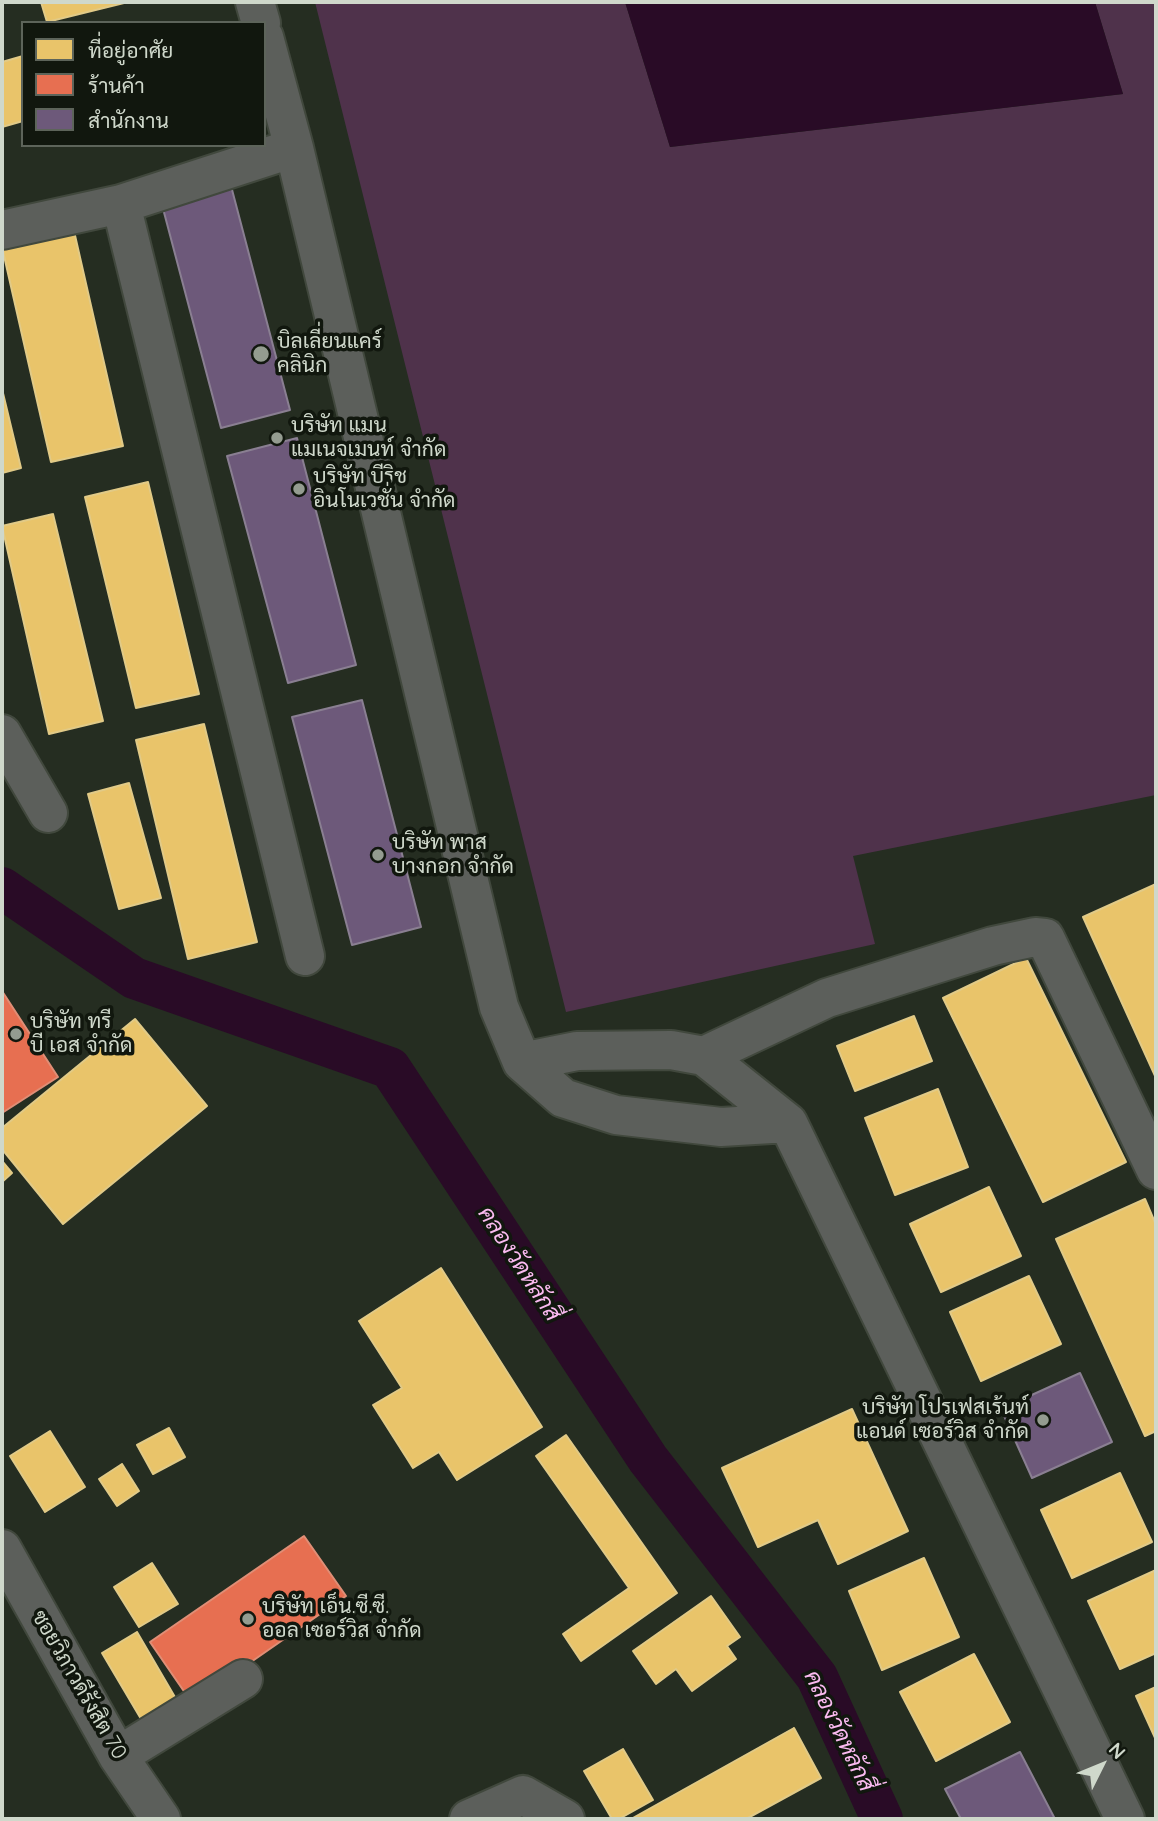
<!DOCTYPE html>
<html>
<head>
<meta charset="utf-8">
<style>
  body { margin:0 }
  #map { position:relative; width:1158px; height:1821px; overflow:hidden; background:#252d21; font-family:Quicksand,Sarabun,sans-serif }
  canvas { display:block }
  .frame { position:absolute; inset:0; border:4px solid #cfd8cb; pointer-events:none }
  .legend { position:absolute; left:21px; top:21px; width:245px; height:126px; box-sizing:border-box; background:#11170e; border:2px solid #5d645a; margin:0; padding:9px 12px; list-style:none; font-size:21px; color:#cfd8cb }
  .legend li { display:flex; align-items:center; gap:14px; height:35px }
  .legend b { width:35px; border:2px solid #5d645a }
  .north { position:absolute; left:1067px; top:1730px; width:70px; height:70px; -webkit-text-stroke:5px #11170e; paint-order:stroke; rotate:47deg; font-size:19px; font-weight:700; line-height:28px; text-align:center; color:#cfd8cb }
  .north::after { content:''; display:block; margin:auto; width:24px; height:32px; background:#cfd8cb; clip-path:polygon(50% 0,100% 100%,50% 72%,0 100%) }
</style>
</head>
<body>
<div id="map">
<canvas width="1158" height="1821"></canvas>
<div class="frame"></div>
<ul class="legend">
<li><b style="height:19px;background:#e9c46a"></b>ที่อยู่อาศัย</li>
<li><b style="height:19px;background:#e76f51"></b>ร้านค้า</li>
<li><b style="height:19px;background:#6d597a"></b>สำนักงาน</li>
</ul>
<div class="north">N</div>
</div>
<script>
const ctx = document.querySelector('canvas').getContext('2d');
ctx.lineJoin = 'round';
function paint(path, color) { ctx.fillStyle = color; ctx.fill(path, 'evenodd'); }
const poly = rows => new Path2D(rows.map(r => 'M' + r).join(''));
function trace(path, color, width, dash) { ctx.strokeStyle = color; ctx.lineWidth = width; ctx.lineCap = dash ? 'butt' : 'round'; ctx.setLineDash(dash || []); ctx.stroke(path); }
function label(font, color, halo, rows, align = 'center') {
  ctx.font = font + ' Quicksand,Sarabun,sans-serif'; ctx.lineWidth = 7; ctx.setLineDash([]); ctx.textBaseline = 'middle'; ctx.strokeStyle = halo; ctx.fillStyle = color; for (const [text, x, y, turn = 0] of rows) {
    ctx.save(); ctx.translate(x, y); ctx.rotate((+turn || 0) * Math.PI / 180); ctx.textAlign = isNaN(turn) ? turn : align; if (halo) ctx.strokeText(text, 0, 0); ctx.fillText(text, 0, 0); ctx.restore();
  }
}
const green = poly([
  [315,2,625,2,670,147,1123,94,1095,2,1156,2,1156,795,853,856,875,944,566,1012]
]);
const water = poly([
  [625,2,1095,2,1123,94,670,147]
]);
const homes = poly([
  [41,2,128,2,47,22,41,2],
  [23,56,23,121,2,127,2,62,23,56],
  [74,231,123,446,51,462,2,247,74,231],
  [2,389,21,468,2,473,2,389],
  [148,482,199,694,136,708,85,497,148,482],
  [53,514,103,721,49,734,2,526,53,514],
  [204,724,257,942,188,959,136,740,204,724],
  [129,783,161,898,119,909,88,794,129,783],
  [1156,884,1156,1078,1083,917,1156,884],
  [1026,958,1126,1162,1043,1202,943,998,1026,958],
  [914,1016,932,1061,855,1091,837,1046,914,1016],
  [135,1019,207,1106,63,1224,2,1149,2,1128,135,1019],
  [938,1089,968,1167,895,1195,865,1118,938,1089],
  [2,1161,12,1173,2,1182,2,1161],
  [989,1187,1021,1256,941,1292,910,1224,989,1187],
  [1145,1199,1156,1225,1156,1431,1145,1436,1056,1239,1145,1199],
  [441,1268,542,1427,457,1480,439,1452,413,1468,373,1405,402,1388,359,1321,441,1268],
  [1029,1276,1061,1344,981,1381,950,1312,1029,1276],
  [852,1409,908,1531,838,1564,818,1520,758,1547,722,1468,852,1409],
  [169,1428,185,1457,153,1474,137,1445,169,1428],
  [50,1431,85,1487,45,1512,10,1456,50,1431],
  [566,1435,677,1593,581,1661,563,1634,629,1588,536,1456,566,1435],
  [122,1464,139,1491,117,1506,99,1479,122,1464],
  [1120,1473,1152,1542,1072,1578,1041,1510,1120,1473],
  [924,1558,959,1637,882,1670,849,1591,924,1558],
  [152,1563,178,1604,139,1627,114,1587,152,1563],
  [1156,1570,1156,1653,1120,1669,1088,1601,1156,1570],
  [711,1596,740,1637,727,1646,736,1659,692,1691,676,1669,656,1684,633,1651,711,1596],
  [137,1632,179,1704,144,1724,102,1653,137,1632],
  [974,1654,1010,1722,936,1761,900,1692,974,1654],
  [1156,1687,1156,1740,1136,1696,1156,1687],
  [794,1728,821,1778,746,1819,631,1819,794,1728],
  [623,1749,653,1800,619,1819,612,1819,584,1771,623,1749]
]);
const shops = poly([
  [2,991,58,1077,2,1113,2,991],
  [304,1536,346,1596,192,1703,150,1642,304,1536]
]);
const offices = poly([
  [230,182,290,410,221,428,161,201,230,182],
  [297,438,356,665,288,683,227,456,297,438],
  [362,700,421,927,352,945,292,717,362,700],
  [1080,1373,1112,1442,1032,1478,1001,1409,1080,1373],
  [1020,1752,1055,1819,961,1819,945,1789,1020,1752]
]);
const canal = poly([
  [2,888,134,978,390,1068,648,1459,817,1677,882,1819]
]);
const minor = poly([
  [255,2,261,23],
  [264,37,294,148,499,1007,522,1062,563,1098,616,1115,721,1127,788,1123],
  [121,204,305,956],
  [2,230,121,204,294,148],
  [2,734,48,813],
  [704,1056,827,998,993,946,1035,937,1045,938,1156,1170],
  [522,1062,577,1051,671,1050,704,1056,788,1123,1125,1819],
  [2,1549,118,1756,161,1819],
  [118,1756,243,1679],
  [469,1819,523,1795,565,1819]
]);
const markers = [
  [261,354,9,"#949c90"],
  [277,438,7,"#949c90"],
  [299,489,7,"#949c90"],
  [378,855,7,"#949c90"],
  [16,1034,7,"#949c90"],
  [1043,1420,7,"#949c90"],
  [248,1619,7,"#949c90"]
];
const poiNames = [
  ["บิลเลี่ยนแคร์",277,342],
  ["คลินิก",277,366],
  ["บริษัท แมน",291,426],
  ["แมเนจเมนท์ จำกัด",291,450],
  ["บริษัท บีริช",313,477],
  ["อินโนเวชั่น จำกัด",313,501],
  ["บริษัท พาส",392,843],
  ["บางกอก จำกัด",392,867],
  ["บริษัท ทรี",30,1022],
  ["บี เอส จำกัด",30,1046],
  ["บริษัท โปรเฟสเร้นท์",1029,1408,"right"],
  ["แอนด์ เซอร์วิส จำกัด",1029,1432,"right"],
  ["บริษัท เอ็น.ซี.ซี.",262,1607],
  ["ออล เซอร์วิส จำกัด",262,1631]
];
const streetNames = [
  ["ซอยวิภาวดีรังสิต 70",79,1685,60]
];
const waterNames = [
  ["คลองวัดหลักสี่",519,1264,57],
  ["คลองวัดหลักสี่",839,1731,64]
];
paint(green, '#4f324b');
paint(water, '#290b26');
paint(homes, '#e9c46a');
trace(homes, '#e1ca87', 2);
paint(shops, '#e76f51');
trace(shops, '#e08e76', 2);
paint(offices, '#6d597a');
trace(offices, '#8a7f92', 2);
trace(canal, '#290b26', 42);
trace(minor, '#41483d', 42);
trace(minor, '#5c5f5b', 38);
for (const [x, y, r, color] of markers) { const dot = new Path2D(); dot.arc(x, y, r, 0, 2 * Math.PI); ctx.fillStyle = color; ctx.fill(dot); trace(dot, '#11170e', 2.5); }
label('21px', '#cfd8cb', '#11170e', poiNames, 'left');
label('21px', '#cfd8cb', '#11170e', streetNames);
label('italic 23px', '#fabaf0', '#11170e', waterNames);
</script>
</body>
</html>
